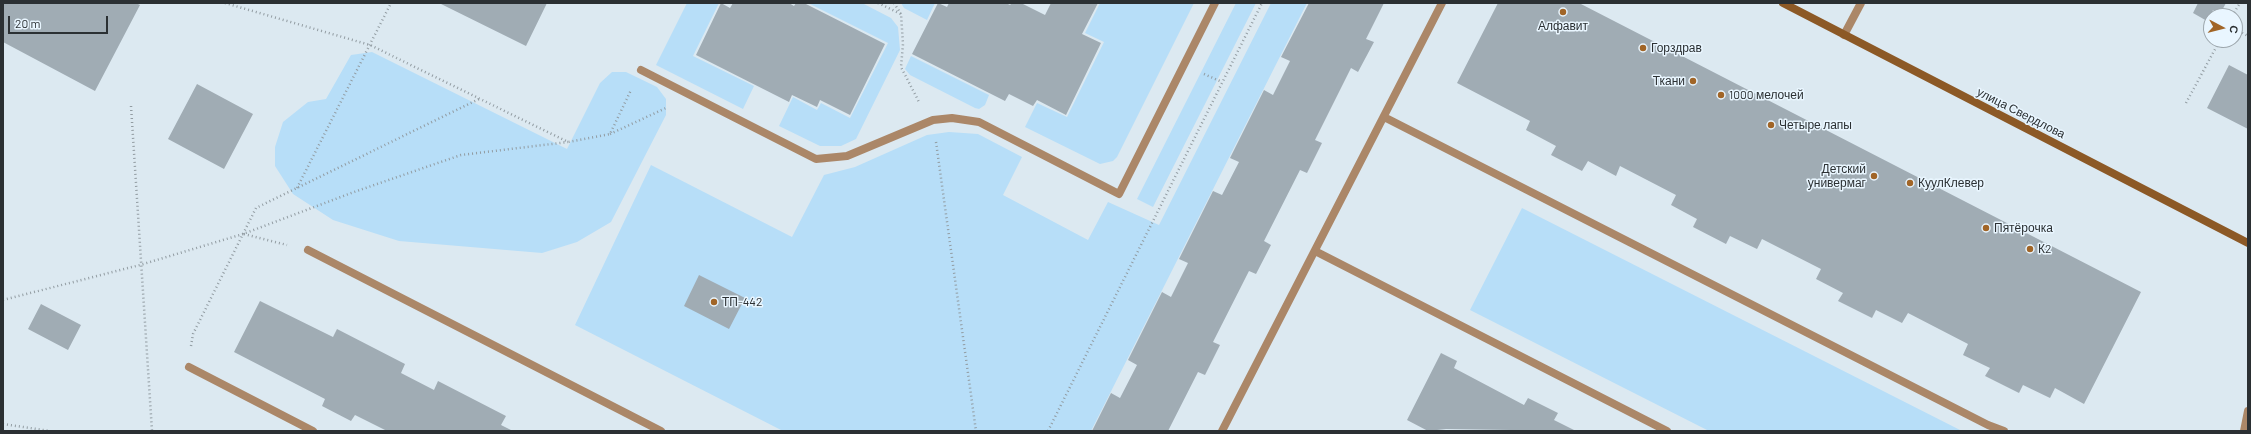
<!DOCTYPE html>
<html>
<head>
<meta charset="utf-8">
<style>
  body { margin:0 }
  #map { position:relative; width:2251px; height:434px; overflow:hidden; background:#dce9f1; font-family:Barlow,sans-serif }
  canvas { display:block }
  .frame { position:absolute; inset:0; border:4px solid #2b3033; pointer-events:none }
  .north { position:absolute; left:2203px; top:8px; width:40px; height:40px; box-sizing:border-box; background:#e9f6ff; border:1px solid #9da7ad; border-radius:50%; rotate:97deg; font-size:11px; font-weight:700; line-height:16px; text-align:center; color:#2b3033 }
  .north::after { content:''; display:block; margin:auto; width:14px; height:18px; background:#a16527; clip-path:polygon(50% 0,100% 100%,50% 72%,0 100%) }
  .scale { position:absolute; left:8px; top:16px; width:100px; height:18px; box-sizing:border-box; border:2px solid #2b3033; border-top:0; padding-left:5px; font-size:12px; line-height:14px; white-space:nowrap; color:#2b3033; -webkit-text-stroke:3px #e9f6ff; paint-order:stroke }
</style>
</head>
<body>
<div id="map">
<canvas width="2251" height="434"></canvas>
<div class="frame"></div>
<div class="north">С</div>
<div class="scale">20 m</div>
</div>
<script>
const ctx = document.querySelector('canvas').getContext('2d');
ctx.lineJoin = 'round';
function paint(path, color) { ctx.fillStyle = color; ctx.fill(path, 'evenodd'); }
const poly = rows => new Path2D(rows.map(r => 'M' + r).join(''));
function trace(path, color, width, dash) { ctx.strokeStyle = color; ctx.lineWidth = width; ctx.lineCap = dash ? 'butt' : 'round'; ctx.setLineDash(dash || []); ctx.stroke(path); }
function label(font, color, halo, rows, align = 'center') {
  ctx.font = font + ' Barlow,sans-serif'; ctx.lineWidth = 3; ctx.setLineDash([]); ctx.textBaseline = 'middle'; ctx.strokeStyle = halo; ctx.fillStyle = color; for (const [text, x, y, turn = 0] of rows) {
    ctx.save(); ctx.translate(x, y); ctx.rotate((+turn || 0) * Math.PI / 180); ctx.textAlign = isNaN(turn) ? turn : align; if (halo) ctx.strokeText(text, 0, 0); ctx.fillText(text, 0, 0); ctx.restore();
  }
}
const green = poly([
  [687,3,719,3,693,56,754,86,743,109,656,65],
  [808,3,862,3,891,18,898,27,900,50,856,139,841,146,820,146,779,126,793,97,817,110,821,103,850,118,888,43],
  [901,3,935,3,927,20,904,8],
  [1100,3,1194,3,1117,157,1113,161,1100,164,1025,127,1037,103,1067,117,1104,42,1085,33],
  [1236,3,1256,3,1153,207,1137,199],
  [1271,3,1307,3,1091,431,783,431,575,325,651,165,792,237,824,175,855,167,927,135,949,132,978,134,1022,157,1003,195,1088,240,1108,202,1159,225],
  [372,52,567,149,600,83,612,72,626,72,657,87,666,99,666,115,611,222,577,242,542,253,399,241,333,220,293,194,275,166,275,147,283,122,308,102,326,99,351,55],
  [911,56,989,95,985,105,979,109,975,108,910,75,905,69],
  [1522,208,1962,431,1709,431,1470,310]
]);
const building = poly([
  [3,3,136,3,140,5,95,91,3,42],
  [439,3,547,3,526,46],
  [721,3,730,8,733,3,789,3,794,6,796,3,804,3,885,44,850,115,820,100,817,107,792,95,789,102,696,55],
  [938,3,947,7,949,3,1006,3,1010,5,1012,3,1021,3,1045,15,1051,3,1098,3,1082,34,1101,43,1066,115,1037,100,1033,106,1009,94,1005,101,912,54],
  [1309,3,1384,3,1366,39,1374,42,1358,72,1351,68,1315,140,1322,143,1307,173,1300,170,1264,241,1271,245,1256,274,1249,271,1213,342,1220,345,1205,375,1198,372,1168,431,1092,431,1111,393,1120,398,1137,365,1128,360,1162,292,1171,297,1188,263,1179,259,1213,191,1222,195,1239,162,1230,158,1264,90,1273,95,1290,61,1281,57],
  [1498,3,1579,3,2141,292,2084,404,2055,388,2050,398,2023,385,2019,393,1985,376,1990,368,1963,355,1968,344,1908,313,1902,323,1876,310,1872,318,1838,301,1843,293,1816,279,1821,269,1762,239,1757,249,1730,236,1726,244,1693,227,1697,219,1671,205,1676,195,1620,166,1616,176,1588,161,1582,171,1551,155,1556,146,1526,130,1530,121,1457,83],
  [2198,3,2226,3,2220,14,2213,10,2207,21,2193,13],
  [2229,65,2248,75,2248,129,2207,108],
  [197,84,253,114,224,169,168,139],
  [699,275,745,298,729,329,684,306],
  [260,301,333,337,337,329,405,364,401,373,434,390,438,381,506,416,501,425,513,431,387,431,355,415,351,421,322,406,325,399,234,352],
  [41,304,81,325,68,350,28,329],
  [1441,353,1457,361,1454,368,1524,405,1528,398,1558,413,1554,420,1576,431,1446,429,1428,431,1407,420]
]);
const path = poly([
  [225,3,370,45,568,142,610,134,631,90],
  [878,3,901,14,903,44,901,67,919,102],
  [894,3,901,14],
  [2232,16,2240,3],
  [2235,29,2248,36],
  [1204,74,1222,82],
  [2186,103,2220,40],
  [131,106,152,431],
  [610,134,666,108],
  [936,142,976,431],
  [297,188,390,5],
  [244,234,287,245],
  [3,300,140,265,243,234,354,192,461,155,568,142],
  [191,346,193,334,256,208,479,99],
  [3,424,50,431],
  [1048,431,1262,3]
]);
const lane = poly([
  [1844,35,1861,3],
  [641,70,816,159,847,156,933,120,952,118,979,122,1119,194,1215,3],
  [1384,117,1988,425,2004,431],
  [308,250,661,431],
  [1315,251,1667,431],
  [189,367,313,431],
  [1222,431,1442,3],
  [2244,431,2248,411]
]);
const secondary = poly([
  [1783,3,2248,243]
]);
const markers = [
  [1563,12,4,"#a16527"],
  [1643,48,4,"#a16527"],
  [1693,81,4,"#a16527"],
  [1721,95,4,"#a16527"],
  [1771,125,4,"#a16527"],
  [1874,176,4,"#a16527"],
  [1910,183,4,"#a16527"],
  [1986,228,4,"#a16527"],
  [2030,249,4,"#a16527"],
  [714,302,4,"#a16527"]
];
const poiNames = [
  ["Алфавит",1563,26,"center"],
  ["Горздрав",1651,48],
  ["Ткани",1685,81,"right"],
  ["1000 мелочей",1729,95],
  ["Четыре лапы",1779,125],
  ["Детский",1866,169,"right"],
  ["универмаг",1866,183,"right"],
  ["КуулКлевер",1918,183],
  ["Пятёрочка",1994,228],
  ["К2",2038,249],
  ["ТП-442",722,302]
];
const streetNames = [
  ["улица Свердлова",2021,113,27]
];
paint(green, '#b7def8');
paint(building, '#a0acb4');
trace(path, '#929ca2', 2.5, [1, 3]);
trace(lane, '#ab8768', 8);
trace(secondary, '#8c5926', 8);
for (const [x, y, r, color] of markers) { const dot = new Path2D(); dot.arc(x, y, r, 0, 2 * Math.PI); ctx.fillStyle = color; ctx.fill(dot); trace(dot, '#e9f6ff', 1.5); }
label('12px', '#2b3033', '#e9f6ff', poiNames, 'left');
label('12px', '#2b3033', '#e9f6ff', streetNames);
</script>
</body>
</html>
